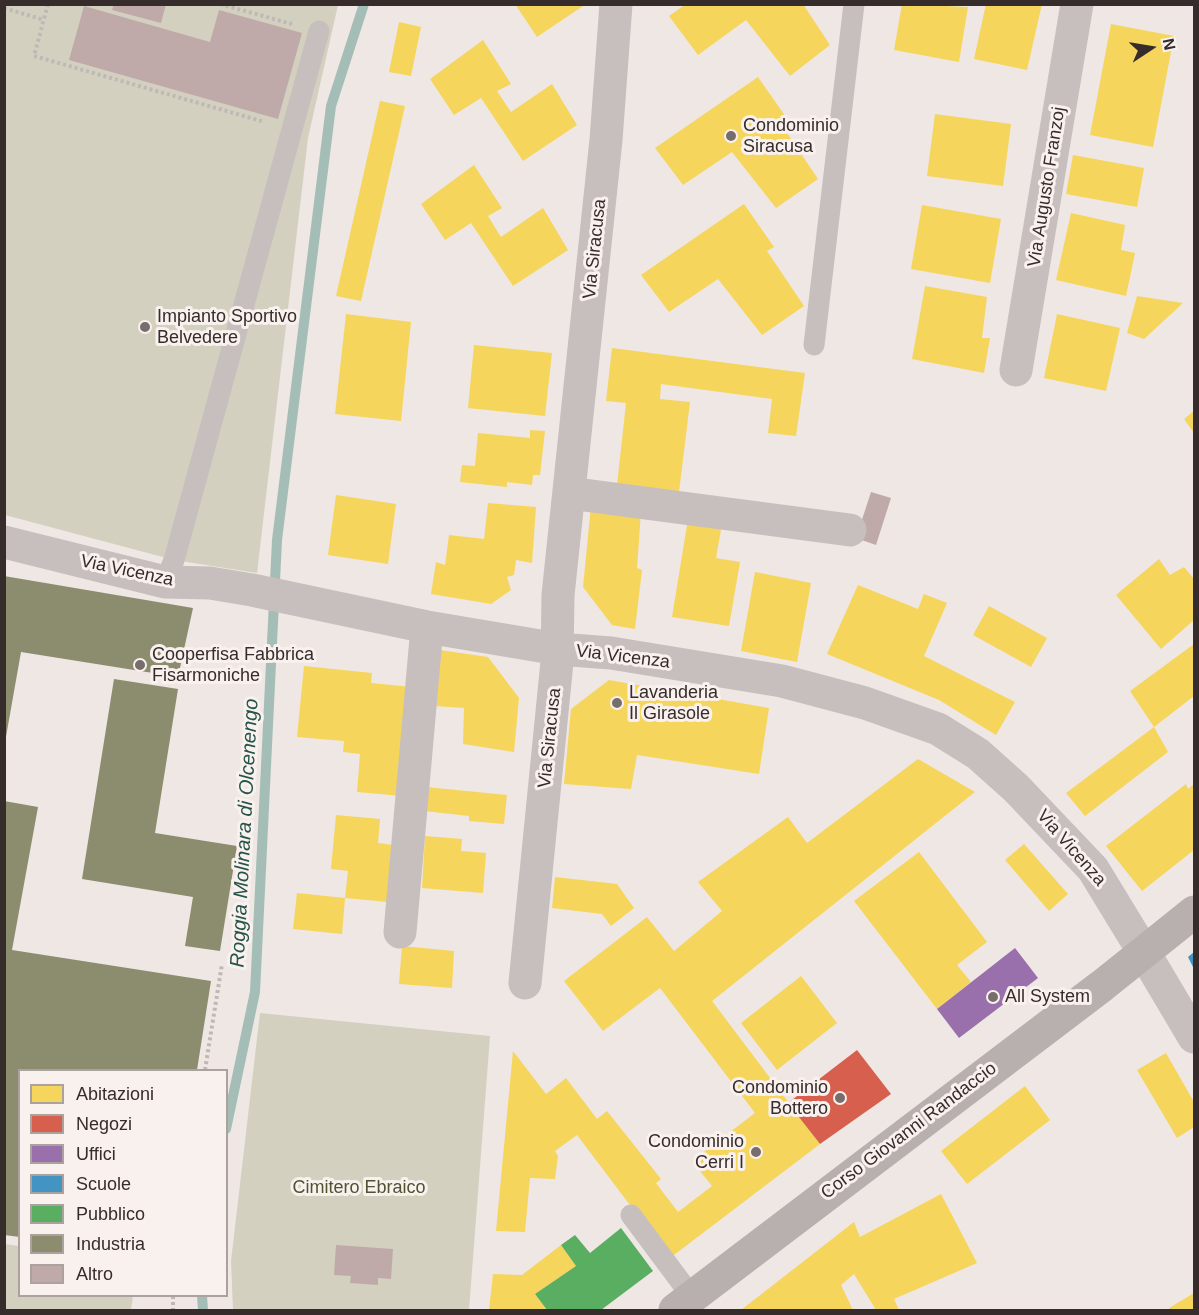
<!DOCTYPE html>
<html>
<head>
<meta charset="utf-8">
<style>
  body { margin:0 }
  #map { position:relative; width:1199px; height:1315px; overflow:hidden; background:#eee7e4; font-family:Helvetica,sans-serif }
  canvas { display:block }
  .frame { position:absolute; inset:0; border:6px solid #372c2c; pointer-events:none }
  .legend { position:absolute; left:18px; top:1069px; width:210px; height:228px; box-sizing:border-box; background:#f9f1ee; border:2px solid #aba2a0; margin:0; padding:8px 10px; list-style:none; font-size:18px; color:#372c2c }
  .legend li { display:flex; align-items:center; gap:12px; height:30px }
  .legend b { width:30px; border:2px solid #aba2a0 }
  .north { position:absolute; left:1121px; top:18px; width:60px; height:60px; -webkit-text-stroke:4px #f9f1ee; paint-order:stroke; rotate:78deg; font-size:16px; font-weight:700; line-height:24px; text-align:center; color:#372c2c }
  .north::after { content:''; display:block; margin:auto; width:21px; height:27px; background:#372c2c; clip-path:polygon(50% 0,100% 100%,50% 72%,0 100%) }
</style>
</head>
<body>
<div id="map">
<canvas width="1199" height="1315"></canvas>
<div class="frame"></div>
<ul class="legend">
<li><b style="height:16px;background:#f6d55c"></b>Abitazioni</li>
<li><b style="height:16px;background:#d6604d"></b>Negozi</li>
<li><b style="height:16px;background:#9970ab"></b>Uffici</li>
<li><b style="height:16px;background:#4393c3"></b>Scuole</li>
<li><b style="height:16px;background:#5aae61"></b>Pubblico</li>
<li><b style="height:16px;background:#8c8c6e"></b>Industria</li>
<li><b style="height:16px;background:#bfaaa9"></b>Altro</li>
</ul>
<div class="north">N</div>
</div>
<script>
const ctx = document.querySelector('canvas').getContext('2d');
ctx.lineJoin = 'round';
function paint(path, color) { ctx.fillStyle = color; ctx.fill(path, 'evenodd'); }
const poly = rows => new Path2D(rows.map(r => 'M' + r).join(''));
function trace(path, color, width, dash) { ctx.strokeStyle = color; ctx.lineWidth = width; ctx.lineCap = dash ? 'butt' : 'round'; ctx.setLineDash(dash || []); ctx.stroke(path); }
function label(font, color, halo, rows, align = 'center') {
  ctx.font = font + ' Helvetica,sans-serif'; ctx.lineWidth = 6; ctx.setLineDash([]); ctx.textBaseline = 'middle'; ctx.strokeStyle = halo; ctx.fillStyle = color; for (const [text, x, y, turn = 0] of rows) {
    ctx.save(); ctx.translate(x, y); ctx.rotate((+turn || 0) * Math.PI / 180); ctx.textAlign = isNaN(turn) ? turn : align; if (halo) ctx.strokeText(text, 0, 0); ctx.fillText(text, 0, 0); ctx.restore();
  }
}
const green = poly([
  [4,5,338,5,308,138,257,573,174,560,5,515],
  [260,1013,490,1036,469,1310,233,1310,231,1261],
  [5,1244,19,1246,20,1296,133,1296,131,1310,5,1310]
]);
const homes = poly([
  [515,4,586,4,537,37],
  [686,4,803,4,830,45,790,76,746,20,698,55,669,16],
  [902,4,968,7,959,62,894,50],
  [986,4,1042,4,1027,70,974,59],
  [399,22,421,27,411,76,389,72],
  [1111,24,1174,36,1153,147,1090,135],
  [483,40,511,84,497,91,511,112,552,84,577,125,523,161,481,98,454,115,430,79],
  [758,77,788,120,781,124,818,179,776,208,732,152,683,185,655,148],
  [380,101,405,106,361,301,336,296],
  [935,114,1011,124,1003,186,927,176],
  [1073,155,1144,168,1137,207,1066,194],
  [474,165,502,208,488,216,501,237,543,208,568,250,513,286,471,223,445,240,421,204],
  [744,204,774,247,767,251,804,306,762,335,718,279,669,312,641,275],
  [922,205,1001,219,990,283,911,269],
  [1071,213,1125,225,1121,250,1135,253,1126,296,1056,280],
  [925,286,987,297,982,338,990,338,984,373,912,359],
  [1137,296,1183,303,1144,339,1127,333],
  [346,314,411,322,401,421,335,414],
  [1057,314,1120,328,1106,391,1044,378],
  [474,345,552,353,545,416,468,408],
  [612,348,805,373,796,436,768,433,772,399,661,384,660,399,690,402,679,492,617,485,626,403,606,401],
  [1194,411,1194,433,1184,419],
  [530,430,545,431,540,475,533,475,532,485,507,482,507,487,460,482,462,465,475,466,478,433,530,438],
  [336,495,396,504,388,564,328,555],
  [488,503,536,507,532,563,516,560,514,575,507,577,511,590,491,604,431,594,436,562,445,565,449,535,484,539],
  [591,506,641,511,637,568,642,570,635,629,612,625,583,587],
  [688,519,722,524,716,558,740,562,729,626,672,617],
  [1159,559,1170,575,1184,567,1194,579,1194,620,1161,649,1116,595],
  [755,572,811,583,797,662,741,651],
  [858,585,918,609,924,594,947,603,924,656,1015,702,996,735,939,700,827,654],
  [989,606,1047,638,1031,667,973,635],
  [1194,644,1194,696,1154,727,1130,691],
  [440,650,488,657,519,698,514,752,463,744,464,708,434,706],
  [304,666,372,673,371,683,412,687,402,796,357,792,360,754,343,752,344,741,297,737],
  [609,680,769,708,759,774,637,755,631,789,564,784,571,709],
  [1154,727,1168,752,1085,816,1066,793],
  [918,759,975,792,712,1001,820,1144,670,1258,577,1135,555,1151,558,1156,555,1179,530,1178,525,1232,496,1231,513,1051,546,1094,566,1078,597,1119,607,1111,661,1179,656,1183,678,1212,712,1186,692,1161,755,1113,660,988,603,1031,564,981,647,917,674,951,722,911,698,882,788,817,807,843],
  [1186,784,1188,789,1194,784,1194,850,1142,891,1106,846],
  [426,787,507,795,504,824,469,821,469,816,424,811],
  [336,815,380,819,378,843,393,845,388,902,345,898,348,871,331,869],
  [425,836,462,839,461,851,486,853,483,893,422,888],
  [1024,844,1068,894,1049,911,1005,860],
  [919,852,987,942,957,965,971,982,937,1009,854,901],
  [555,877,617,884,634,908,611,926,602,914,552,908],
  [297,893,345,898,342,934,293,929],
  [402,946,454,951,452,988,399,984],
  [801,976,837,1023,777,1070,741,1023],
  [1166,1053,1194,1102,1194,1127,1177,1138,1137,1070],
  [1025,1086,1050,1120,967,1184,941,1151],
  [941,1194,977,1263,894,1299,899,1310,876,1310,854,1274,841,1285,853,1310,741,1310,854,1222,860,1237],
  [561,1245,576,1266,535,1294,547,1310,489,1310,493,1274,522,1275],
  [1194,1293,1194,1310,1171,1310,1169,1308]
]);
const shops = poly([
  [857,1050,891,1094,820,1144,788,1103]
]);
const offices = poly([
  [1015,948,1038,978,959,1038,937,1009]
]);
const schools = poly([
  [1194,952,1194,969,1188,957]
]);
const public = poly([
  [621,1228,653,1271,601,1310,547,1310,535,1294,576,1266,561,1245,575,1235,590,1253]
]);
const industry = poly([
  [4,576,193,608,178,677,21,652,4,748],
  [114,679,178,689,155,833,237,846,220,951,185,946,193,897,82,879],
  [4,801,38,807,12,950,211,981,197,1070,20,1070,20,1237,4,1235]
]);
const stream = poly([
  [226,1129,255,992,277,540,331,106,364,4],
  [202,1296,203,1310]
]);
const building = poly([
  [114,4,166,4,161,23,112,10],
  [84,6,210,42,219,10,302,33,278,119,69,60],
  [871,492,891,498,876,545,856,538],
  [336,1245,393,1249,391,1279,378,1278,378,1285,350,1283,351,1276,334,1275]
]);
const path = poly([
  [48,4,34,56,265,122],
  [220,4,292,24],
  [4,8,44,20],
  [205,1070,222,964],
  [173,1296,173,1310]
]);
const service = poly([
  [814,345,854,4],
  [165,582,174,560,319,31],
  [631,1215,692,1297]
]);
const minor = poly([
  [1016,370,1077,4],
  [569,493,850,530],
  [4,542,165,582,210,583,252,590,427,627,558,649,611,653,782,681,865,703,938,729,978,754,1016,788,1093,869,1143,951],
  [400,932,427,627],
  [525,983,557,662,558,595,606,140,616,4]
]);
const tertiary = poly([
  [1143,951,1194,1037]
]);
const secondary = poly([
  [675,1310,1103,985,1194,912]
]);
const markers = [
  [731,136,6,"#776d6c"],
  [145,327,6,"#776d6c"],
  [140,665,6,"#776d6c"],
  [617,703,6,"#776d6c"],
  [993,997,6,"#776d6c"],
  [840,1098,6,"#776d6c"],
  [756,1152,6,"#776d6c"]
];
const poiNames = [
  ["Condominio",743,126],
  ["Siracusa",743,147],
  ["Impianto Sportivo",157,317],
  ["Belvedere",157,338],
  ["Cooperfisa Fabbrica",152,655],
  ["Fisarmoniche",152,676],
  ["Lavanderia",629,693],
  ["Il Girasole",629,714],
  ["All System",1005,997],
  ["Condominio",828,1088,"right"],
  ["Bottero",828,1109,"right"],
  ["Condominio",744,1142,"right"],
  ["Cerri I",744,1163,"right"]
];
const streetNames = [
  ["Via Augusto Franzoj",1047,187,-81],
  ["Via Siracusa",595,249,-84],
  ["Via Vicenza",127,571,12],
  ["Via Vicenza",623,657,7],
  ["Via Siracusa",550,738,-84],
  ["Via Vicenza",1071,848,49],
  ["Corso Giovanni Randaccio",909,1131,-37]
];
const parkNames = [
  ["Cimitero Ebraico",359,1188]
];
const waterNames = [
  ["Roggia Molinara di Olcenengo",245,833,-87]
];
paint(green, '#d3d0c0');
paint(homes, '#f6d55c');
paint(shops, '#d6604d');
paint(offices, '#9970ab');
paint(schools, '#4393c3');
paint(public, '#5aae61');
paint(industry, '#8c8c6e');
trace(stream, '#a4bdb6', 10);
paint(building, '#bfaaa9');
trace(path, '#c0b8b6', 4, [3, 3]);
trace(service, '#c7bfbd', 21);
trace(minor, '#c7bfbd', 33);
trace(tertiary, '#c7bfbd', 33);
trace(secondary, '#b8b0ae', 33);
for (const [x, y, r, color] of markers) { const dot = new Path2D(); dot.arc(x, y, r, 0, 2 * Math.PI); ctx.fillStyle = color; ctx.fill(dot); trace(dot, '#f9f1ee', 2); }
label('18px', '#372c2c', '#f9f1ee', poiNames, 'left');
label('18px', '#372c2c', '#f9f1ee', streetNames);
label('18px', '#505332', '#f9f1ee', parkNames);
label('italic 20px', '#26544b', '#f9f1ee', waterNames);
</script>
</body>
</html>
